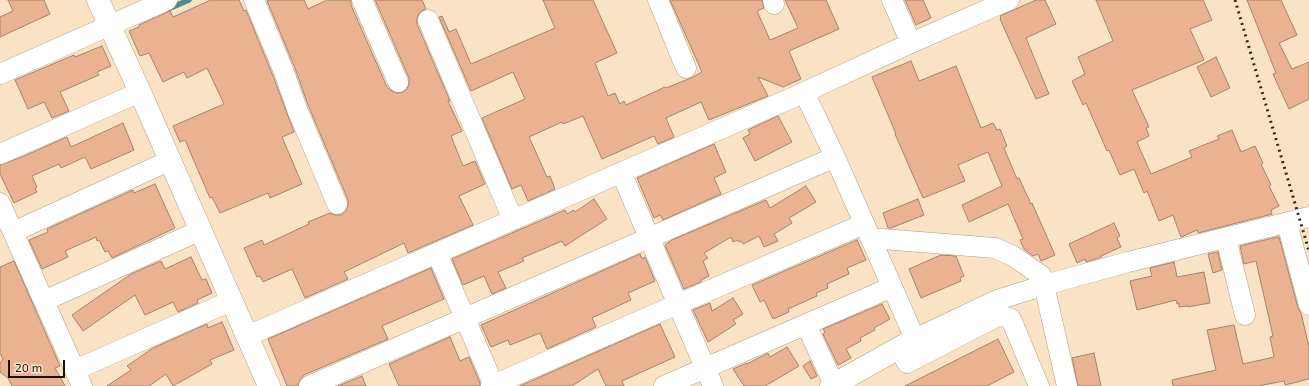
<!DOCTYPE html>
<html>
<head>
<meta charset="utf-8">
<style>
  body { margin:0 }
  #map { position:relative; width:1309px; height:386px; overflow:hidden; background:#fae3c5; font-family:"Exo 2",sans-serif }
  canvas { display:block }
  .scale { position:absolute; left:8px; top:360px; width:57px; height:18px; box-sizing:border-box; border:2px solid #1a1208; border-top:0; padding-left:5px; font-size:12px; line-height:14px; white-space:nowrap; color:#1a1208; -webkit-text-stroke:3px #fae3c5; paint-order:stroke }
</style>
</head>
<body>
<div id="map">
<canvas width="1309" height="386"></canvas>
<div class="scale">20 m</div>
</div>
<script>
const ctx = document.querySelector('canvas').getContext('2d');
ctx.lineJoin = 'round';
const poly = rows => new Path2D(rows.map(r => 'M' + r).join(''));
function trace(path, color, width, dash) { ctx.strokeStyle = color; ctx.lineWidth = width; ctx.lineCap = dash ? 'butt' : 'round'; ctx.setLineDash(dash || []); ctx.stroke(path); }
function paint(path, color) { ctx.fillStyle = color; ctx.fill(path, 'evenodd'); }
const stream = poly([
  [168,9,189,0]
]);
const building = poly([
  [8,0,44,0,50,14,0,37,0,17,13,11,8,0],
  [211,0,239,0,244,11,246,10,273,76,294,132,282,137,302,184,270,198,268,193,220,213,212,197,210,198,185,140,180,142,173,126,224,104,207,68,187,78,184,72,163,82,149,53,140,56,129,31,139,27,139,25,170,11,173,17,211,0],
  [269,0,304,0,308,9,327,0,351,0,351,5,387,87,392,91,397,93,403,92,407,89,409,84,409,78,375,0,422,0,426,9,423,10,419,13,417,19,417,24,450,101,448,101,462,131,451,136,463,166,475,161,485,184,459,196,473,225,408,253,404,243,344,272,348,279,305,298,292,269,263,282,260,276,257,277,244,248,262,240,264,245,309,224,308,222,330,213,335,215,341,215,346,211,348,205,348,200,308,105,295,68,267,1,269,0],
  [543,0,593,0,617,53,595,63,608,96,615,93,620,104,624,101,626,105,665,87,666,88,691,78,702,72,670,0,762,0,764,8,757,11,770,40,798,28,785,0,826,0,839,29,789,51,801,79,783,87,758,77,768,96,709,120,701,102,666,118,674,137,658,144,654,136,602,159,583,116,563,124,562,122,529,137,547,177,550,176,555,189,528,201,521,185,512,189,482,118,525,99,513,72,471,91,439,17,442,16,449,32,456,29,471,64,555,28,543,0],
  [905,0,923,0,931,18,916,25,905,0],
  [1036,0,1045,0,1056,24,1026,38,1049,94,1036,99,1000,19,1001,18,1000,16,1036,0],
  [1096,0,1203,0,1212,20,1190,29,1204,60,1132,90,1149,127,1146,128,1149,136,1137,142,1151,174,1192,157,1189,151,1219,139,1217,136,1232,130,1241,152,1255,146,1263,163,1261,164,1271,185,1269,186,1279,206,1271,210,1272,214,1198,233,1197,230,1181,237,1173,215,1159,221,1147,191,1144,193,1134,169,1120,175,1109,150,1107,151,1086,103,1083,105,1072,81,1085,74,1078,57,1113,41,1096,0],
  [1247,0,1281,0,1297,35,1279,43,1292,69,1309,62,1309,99,1289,109,1273,74,1276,73,1247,0],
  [102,46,111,66,97,72,99,75,60,92,69,111,52,118,44,102,28,109,15,80,74,55,75,57,102,46],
  [1216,57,1230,88,1211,97,1197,67,1216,57],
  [911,61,919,81,956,66,981,128,993,123,997,130,1000,129,1007,146,1004,148,1017,179,1019,178,1031,204,1032,203,1055,255,1041,261,1038,254,1033,256,1024,249,1020,240,1023,239,1008,204,969,222,962,205,1002,186,988,152,958,165,965,181,923,198,895,134,896,134,872,77,911,61],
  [778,116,792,142,755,161,743,138,750,134,748,130,778,116],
  [123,123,134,150,91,169,85,157,61,168,59,164,32,176,37,187,35,188,37,192,14,203,0,174,0,165,22,157,67,137,71,147,123,123],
  [714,144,726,172,714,178,721,194,663,220,660,215,654,218,637,178,714,144],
  [155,184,175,228,112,258,108,251,105,252,99,240,97,241,96,237,65,251,68,257,42,269,29,240,48,232,47,229,133,190,134,193,155,184],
  [806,186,816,202,789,218,792,223,774,234,778,241,764,247,759,236,743,244,741,241,739,242,738,240,733,242,731,237,704,253,708,258,703,261,709,276,701,280,701,282,684,289,665,245,672,240,766,200,770,208,806,186],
  [594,199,607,219,565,246,562,241,522,258,524,261,498,272,506,288,492,294,484,276,463,285,452,259,565,210,567,214,574,210,575,212,594,199],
  [918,199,924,215,891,228,888,228,883,213,918,199],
  [1114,223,1120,236,1117,238,1121,247,1101,256,1102,257,1099,258,1086,262,1085,259,1077,263,1069,244,1114,223],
  [1277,237,1279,237,1298,308,1301,313,1309,347,1309,379,1285,385,1284,381,1258,386,1173,386,1172,380,1216,370,1207,330,1234,325,1243,364,1274,357,1270,337,1273,336,1256,261,1244,264,1240,246,1277,237],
  [857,240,866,260,847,268,849,274,827,284,828,288,816,293,817,296,788,309,789,312,773,319,764,300,760,302,752,285,857,240],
  [1218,252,1222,270,1213,273,1208,254,1218,252],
  [640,254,642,259,645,257,655,281,628,293,631,300,592,318,596,327,547,349,540,333,510,345,508,340,491,347,481,325,640,254],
  [941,255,956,256,964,276,960,278,961,281,921,298,909,269,941,255],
  [191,257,202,280,206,279,212,293,197,300,198,303,178,312,173,302,145,315,135,295,83,331,72,315,131,274,161,261,165,269,191,257],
  [14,261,60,366,55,368,65,386,12,386,8,378,0,372,0,363,3,359,0,353,0,267,14,261],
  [1174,262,1177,277,1204,272,1210,303,1188,307,1188,306,1179,307,1179,303,1177,304,1176,300,1137,310,1130,281,1152,276,1150,268,1174,262],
  [431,268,444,299,382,326,388,339,304,375,300,380,298,386,287,386,268,339,431,268],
  [733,298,743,314,733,320,736,324,708,342,693,310,710,303,712,311,733,298],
  [882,304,890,319,874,328,875,330,860,338,861,341,846,349,851,358,838,365,823,334,825,332,823,329,882,304],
  [222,322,234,350,210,360,212,364,173,386,166,374,149,386,107,386,131,370,127,366,153,348,207,324,208,328,222,322],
  [660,324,675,357,622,381,624,386,606,386,598,369,572,386,520,386,660,324],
  [450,337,460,361,469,357,480,383,480,386,399,386,389,364,450,337],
  [998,339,1014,372,987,386,905,386,998,339],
  [787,347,799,366,765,386,744,386,733,369,747,363,747,364,768,353,770,357,787,347],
  [1094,353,1101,386,1078,386,1072,358,1094,353],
  [810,361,817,376,811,379,803,366,810,361],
  [362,376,366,386,338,386,362,376]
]);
const minor = poly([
  [254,0,284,72,297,109,337,204],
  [362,0,398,82],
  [658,0,686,68],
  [773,0,774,4],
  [892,0,911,43],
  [428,20,513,220],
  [0,74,167,0],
  [804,92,835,157,915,339,997,300,1045,285,1128,262,1309,217],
  [0,154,140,92],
  [621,172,713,386],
  [0,203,82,386],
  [1287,223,1309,305],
  [13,232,171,160],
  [870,238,995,248,1013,256,1042,276,1067,386],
  [1226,238,1245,315],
  [437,253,494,386],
  [44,301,201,230],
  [806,325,834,384],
  [247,336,794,97,911,43,1009,0],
  [899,348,907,363,1000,315,1011,319,1039,386],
  [75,370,231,301],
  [309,386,835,157],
  [491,386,678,304,864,224],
  [664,386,892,287]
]);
const tertiary = poly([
  [98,0,140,92,269,386],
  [831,386,915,339]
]);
const rail = poly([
  [1235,0,1309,251]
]);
trace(stream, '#538a8e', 5.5);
paint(building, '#eab290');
trace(building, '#a28371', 1);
trace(minor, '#b39e81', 21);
trace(tertiary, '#b39e81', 23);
trace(minor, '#fff', 20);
trace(tertiary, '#fff', 22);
trace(rail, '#32291d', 3, [2, 4]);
</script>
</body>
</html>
